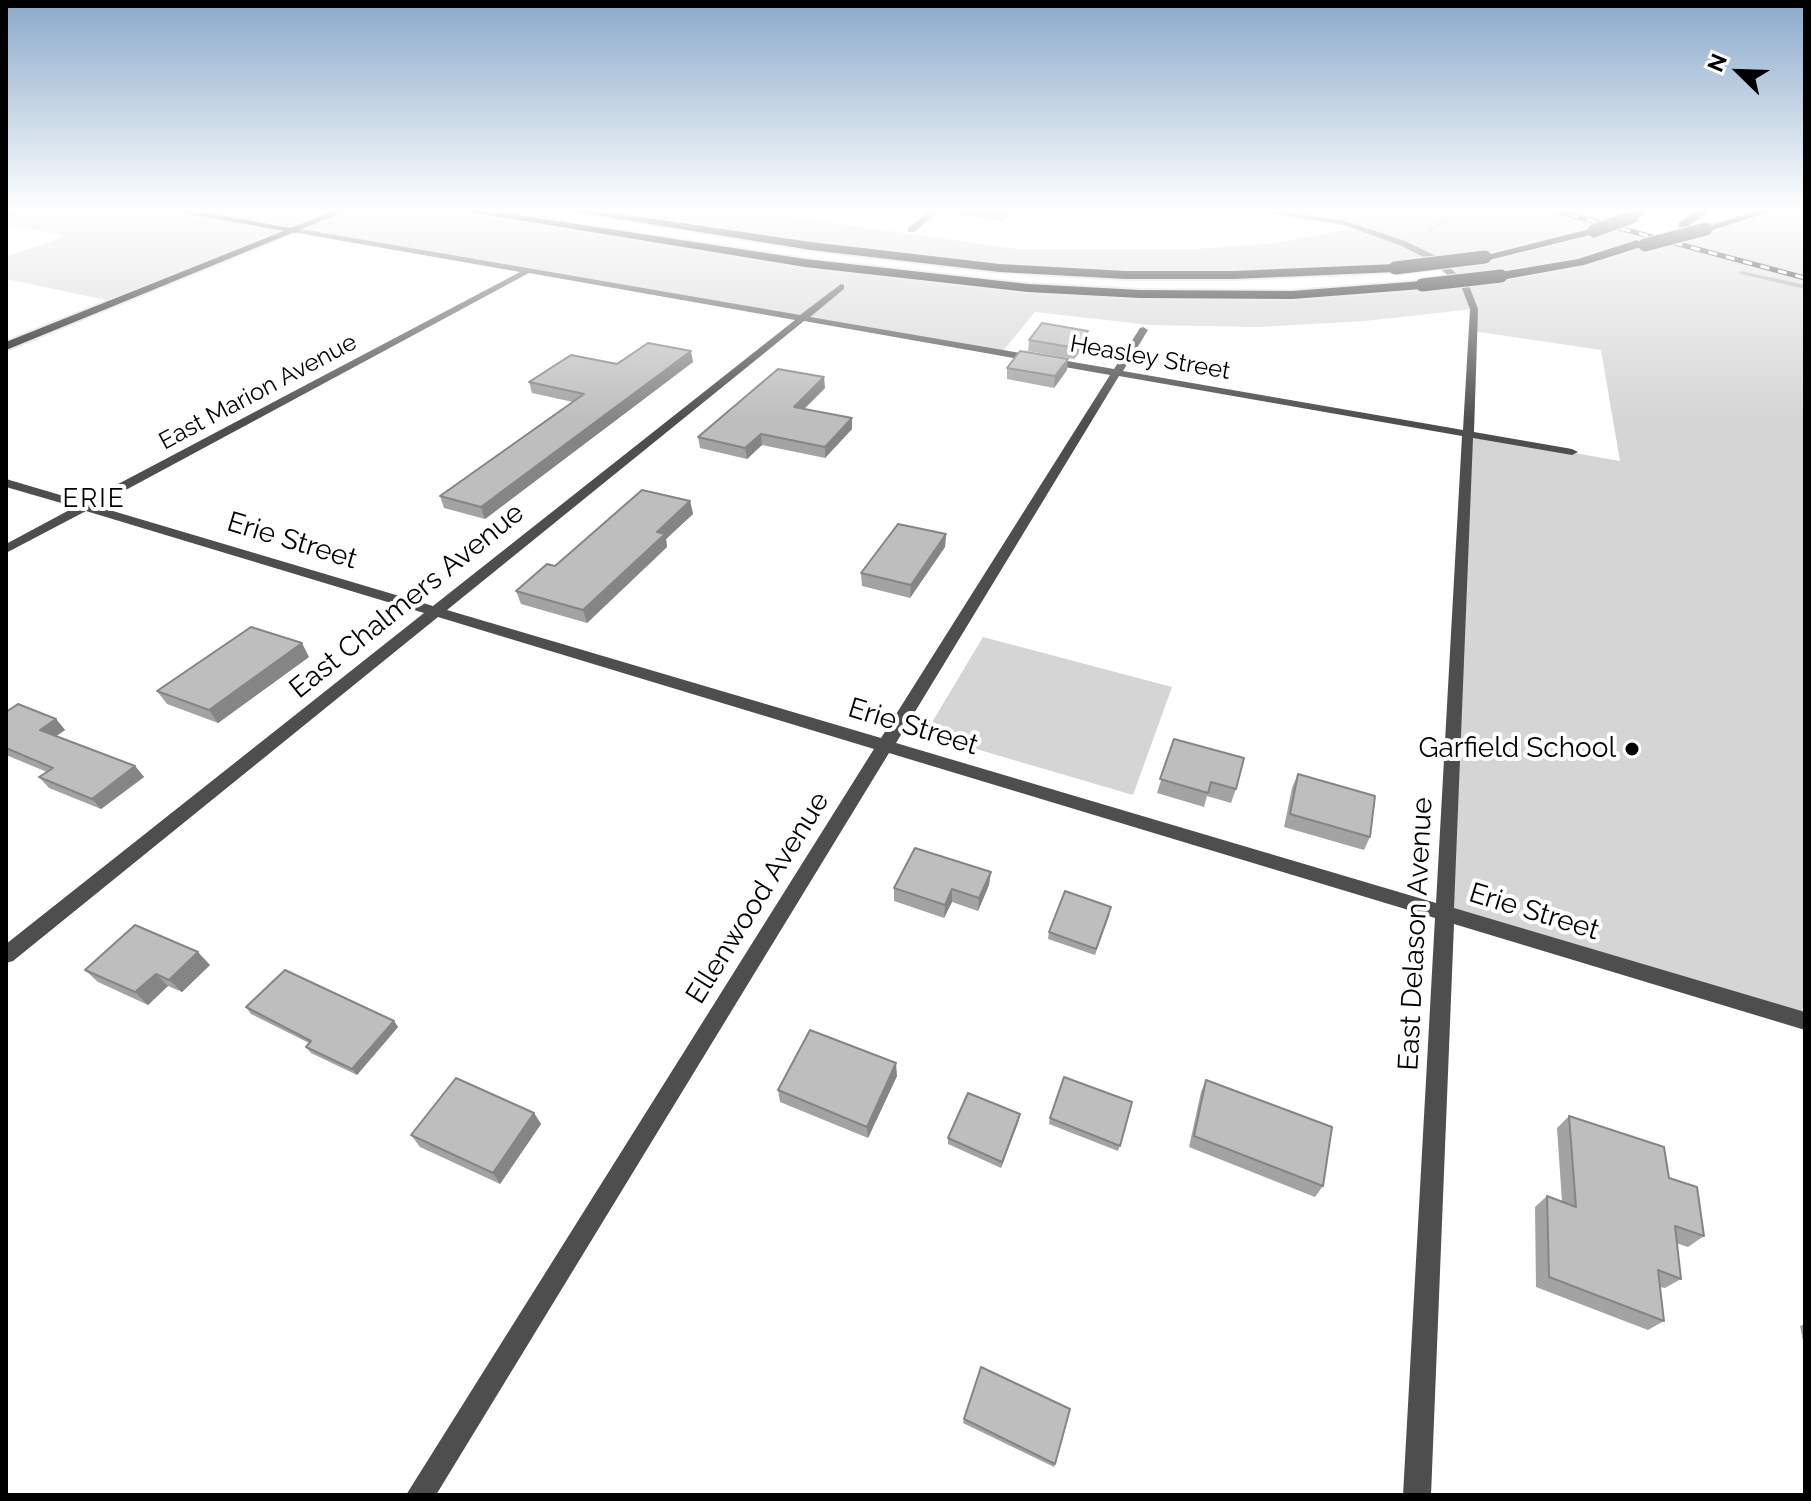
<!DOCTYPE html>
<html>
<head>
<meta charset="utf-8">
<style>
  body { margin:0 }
  #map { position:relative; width:1811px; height:1501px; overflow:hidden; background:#fff; font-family:Raleway,sans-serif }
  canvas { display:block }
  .frame { position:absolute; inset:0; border:8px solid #000; pointer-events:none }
  .north { position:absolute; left:1699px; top:32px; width:80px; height:80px; -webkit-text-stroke:6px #fff; paint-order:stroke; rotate:293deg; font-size:22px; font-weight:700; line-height:32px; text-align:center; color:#000 }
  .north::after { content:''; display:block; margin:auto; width:28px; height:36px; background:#000; clip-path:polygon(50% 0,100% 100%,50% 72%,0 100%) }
</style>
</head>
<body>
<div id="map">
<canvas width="1811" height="1501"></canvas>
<div class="frame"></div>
<div class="north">N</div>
</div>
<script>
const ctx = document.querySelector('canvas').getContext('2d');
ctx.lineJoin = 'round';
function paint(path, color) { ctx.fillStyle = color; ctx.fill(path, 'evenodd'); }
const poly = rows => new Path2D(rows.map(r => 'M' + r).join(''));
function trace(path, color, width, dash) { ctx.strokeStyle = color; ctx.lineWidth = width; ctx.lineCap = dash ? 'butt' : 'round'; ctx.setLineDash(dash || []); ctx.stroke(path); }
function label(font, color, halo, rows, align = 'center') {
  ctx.font = font + ' Raleway,sans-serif'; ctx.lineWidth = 8; ctx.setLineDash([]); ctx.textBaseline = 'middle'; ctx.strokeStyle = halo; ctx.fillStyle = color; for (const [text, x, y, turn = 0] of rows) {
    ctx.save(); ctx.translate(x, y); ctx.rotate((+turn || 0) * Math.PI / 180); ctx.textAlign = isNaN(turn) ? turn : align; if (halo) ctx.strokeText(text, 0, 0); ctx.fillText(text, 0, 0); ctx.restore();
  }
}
const green = poly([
  [19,210,463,210,686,246,1028,288,1292,295,1458,281,1436,262,1233,275,1000,268,569,210,801,210,791,217,1018,249,1194,249,1275,243,1358,227,1253,210,1648,210,1610,226,1665,240,1771,210,1805,210,1805,1021,1444,912,1467,434,1620,461,1601,350,1473,331,1473,309,1365,321,1259,327,1150,325,1035,312,1002,352,296,230,116,302,6,279,6,257,65,236,6,224,6,214],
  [983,637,1172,687,1133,795,925,734]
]);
const stream = poly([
  [1742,271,1805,285,1805,289,1740,274,1739,273,1742,271]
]);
const path = poly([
  [1429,232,1455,210]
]);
const street = poly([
  [11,210,23,210,6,216,6,212,11,210],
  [931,210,940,210,914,232,908,232,908,228,931,210],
  [1249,210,1270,210,1345,221,1405,241,1434,255,1468,283,1478,309,1474,432,1572,449,1578,452,1572,455,1473,438,1454,908,1805,1012,1805,1030,1454,924,1431,1495,1403,1495,1435,918,889,753,436,1495,406,1495,874,749,438,617,13,961,6,963,6,944,424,613,86,511,6,553,6,544,75,507,6,487,6,479,84,502,520,272,292,232,295,228,800,315,841,284,844,285,844,289,810,317,1114,369,1140,328,1143,327,1148,330,1123,371,1463,430,1470,309,1461,286,1428,259,1399,245,1344,225,1249,210],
  [529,273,795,320,433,606,96,506,529,273],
  [804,321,1110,375,881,738,447,610,804,321],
  [1119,376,1462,436,1436,903,896,743,1119,376]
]);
const primary = poly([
  [336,210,348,210,6,350,6,342,336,210]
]);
const highway = poly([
  [166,210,193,210,301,230,295,233,166,210],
  [458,210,485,210,805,259,1028,284,1140,290,1292,291,1422,281,1428,285,1422,289,1292,299,1140,298,1028,292,805,267,458,210],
  [564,210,592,210,811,242,1000,264,1126,271,1233,271,1395,264,1401,268,1395,272,1233,279,1126,279,1000,272,811,250,564,210],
  [1638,210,1653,210,1636,219,1628,219,1628,215,1638,210],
  [1697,210,1710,210,1687,227,1679,227,1679,223,1697,210],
  [1759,210,1776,210,1706,232,1700,229,1759,210],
  [1594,228,1598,229,1598,233,1485,261,1479,257,1594,228],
  [1637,240,1643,244,1641,247,1584,265,1501,280,1495,276,1501,272,1578,259,1637,240]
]);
const rail = poly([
  [1552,210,1805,278]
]);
const highwayBridge = poly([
  [1594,231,1632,217],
  [1645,245,1706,229],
  [1395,268,1485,257],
  [1422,285,1501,276]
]);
const wall = poly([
  [941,210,1014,210,1002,221,942,213],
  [1088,331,1087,342,1074,359,1028,351,1029,340],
  [693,362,485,519,444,508,440,496,573,402,532,393,529,382,617,364],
  [1007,368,1067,370,1054,388,1007,379],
  [825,388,804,409,852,418,852,429,825,458,762,445,747,459,700,448,698,437],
  [690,501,693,514,666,539,667,547,587,623,521,604,516,591,555,566],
  [946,534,945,547,910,598,862,586,861,573],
  [309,657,218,723,167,704,157,691],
  [6,712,56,719,65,730,56,736,135,766,144,777,101,809,49,788,39,777,47,772,6,755],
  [1174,739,1236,789,1231,803,1207,796,1204,807,1157,793],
  [1298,774,1370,837,1364,850,1284,827,1292,788],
  [989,885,978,911,952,902,944,918,894,901,894,888],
  [1110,914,1095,955,1048,939,1049,932],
  [210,965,182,992,168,986,148,1005,98,982,85,970],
  [246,1007,394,1021,398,1027,357,1075,311,1053,306,1047,309,1043,251,1014],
  [897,1076,868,1138,780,1102,778,1090],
  [1206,1080,1323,1186,1315,1197,1189,1147,1201,1092],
  [1132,1102,1118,1151,1049,1124,1050,1118],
  [534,1113,541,1124,500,1184,420,1147,411,1135],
  [1569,1116,1669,1178,1704,1236,1688,1247,1676,1243,1681,1279,1665,1288,1660,1287,1664,1321,1648,1330,1536,1287,1535,1207,1547,1196,1562,1202,1557,1128],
  [1019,1120,1001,1168,948,1144,948,1138],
  [1805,1324,1805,1350,1800,1326],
  [964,1419,1055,1464,1054,1467,963,1423]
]);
const shadedWall = poly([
  [1004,210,1014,210,1002,221,1002,212],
  [1088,331,1087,342,1074,359,1076,348],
  [691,351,693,362,485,519,481,507],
  [1068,359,1067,370,1054,388,1055,376],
  [824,377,825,388,795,418,794,407],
  [852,418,852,429,825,458,825,447],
  [761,434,762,445,747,459,745,448],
  [690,501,693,514,666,539,667,547,587,623,583,610,657,532],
  [946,534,945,547,910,598,911,585],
  [302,643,309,657,218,723,209,710],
  [56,719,65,730,49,741,40,730],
  [135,766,144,777,101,809,92,799],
  [991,872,989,885,978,911,979,898],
  [952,889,952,902,944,918,945,905],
  [198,952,210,965,182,992,169,980],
  [156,974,168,986,148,1005,135,992],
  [394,1021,398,1027,357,1075,352,1069],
  [896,1063,897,1076,868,1138,867,1127],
  [534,1113,541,1124,500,1184,493,1173],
  [1020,1114,1019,1120,1001,1168,1002,1162]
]);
const building = poly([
  [1042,323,1088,331,1076,348,1029,340,1042,323],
  [648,343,691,351,481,507,440,496,584,394,529,382,571,355,617,364,648,343],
  [1020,351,1068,359,1055,376,1007,368,1020,351],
  [778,369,824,377,794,407,852,418,825,447,761,434,745,448,698,437,778,369],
  [642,490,690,501,657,532,665,534,583,610,516,591,547,564,555,566,642,490],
  [898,524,946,534,911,585,861,573,898,524],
  [251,627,302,643,209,710,157,691,251,627],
  [18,704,56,719,40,730,135,766,92,799,39,777,53,768,6,748,6,712,18,704],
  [1174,739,1244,758,1236,789,1211,782,1208,793,1160,779,1174,739],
  [1298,774,1375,796,1370,837,1290,814,1298,774],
  [915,848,991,872,979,898,952,889,945,905,894,888,915,848],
  [1065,891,1111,907,1096,949,1049,932,1065,891],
  [135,925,198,952,169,980,156,974,135,992,85,970,135,925],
  [285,970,394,1021,352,1069,306,1047,311,1041,246,1007,285,970],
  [810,1030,896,1063,867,1127,778,1090,810,1030],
  [1064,1077,1132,1102,1120,1146,1050,1118,1064,1077],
  [456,1078,534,1113,493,1173,411,1135,456,1078],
  [1206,1080,1332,1127,1323,1186,1194,1136,1206,1080],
  [968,1093,1020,1114,1002,1162,948,1138,968,1093],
  [1569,1116,1664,1147,1669,1178,1697,1187,1704,1236,1675,1226,1681,1279,1658,1270,1664,1321,1549,1277,1547,1196,1576,1207,1569,1116],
  [981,1367,1070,1409,1055,1464,964,1419,981,1367]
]);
const markers = [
  [1632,749,8,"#000"]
];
const farStreetnames = [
  ["Heasley Street",1150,358,10],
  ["East Marion Avenue",258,392,-28]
];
const farQuarternames = [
  ["ERIE",94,499]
];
const streetNames = [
  ["Erie Street",292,541,17],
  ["East Chalmers Avenue",407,601,-39],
  ["Erie Street",913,727,17],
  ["Ellenwood Avenue",758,898,-58],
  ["Erie Street",1534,912,17],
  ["East Delason Avenue",1416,934,-87]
];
const poiNames = [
  ["Garfield School",1616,749]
];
paint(green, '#d5d5d5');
paint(stream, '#9c9c9c');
trace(primary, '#dbdbdb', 4);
trace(highway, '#dbdbdb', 4);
trace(path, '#707070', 3, [1, 2]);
paint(street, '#4e4e4e');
paint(primary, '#000');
paint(highway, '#000');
trace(rail, '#000', 5);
trace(rail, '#fff', 3, [9]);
trace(highwayBridge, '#dbdbdb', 15, []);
trace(highwayBridge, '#000', 13);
paint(wall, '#a3a3a3');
paint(shadedWall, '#858585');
paint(building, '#bebebe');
trace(building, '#858585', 2);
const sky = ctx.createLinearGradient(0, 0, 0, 420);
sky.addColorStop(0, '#89aaca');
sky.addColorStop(0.5, '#fff');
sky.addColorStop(1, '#ffffff00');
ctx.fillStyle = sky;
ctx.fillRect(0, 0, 1811, 420);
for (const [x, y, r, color] of markers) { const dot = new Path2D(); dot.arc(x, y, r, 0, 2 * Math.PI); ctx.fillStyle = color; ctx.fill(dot); trace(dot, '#fff', 3); }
label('24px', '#000', '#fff', farStreetnames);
ctx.letterSpacing = '2px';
label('26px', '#000', '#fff', farQuarternames);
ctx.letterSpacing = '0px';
label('28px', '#000', '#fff', streetNames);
label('28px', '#000', '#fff', poiNames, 'right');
</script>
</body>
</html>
